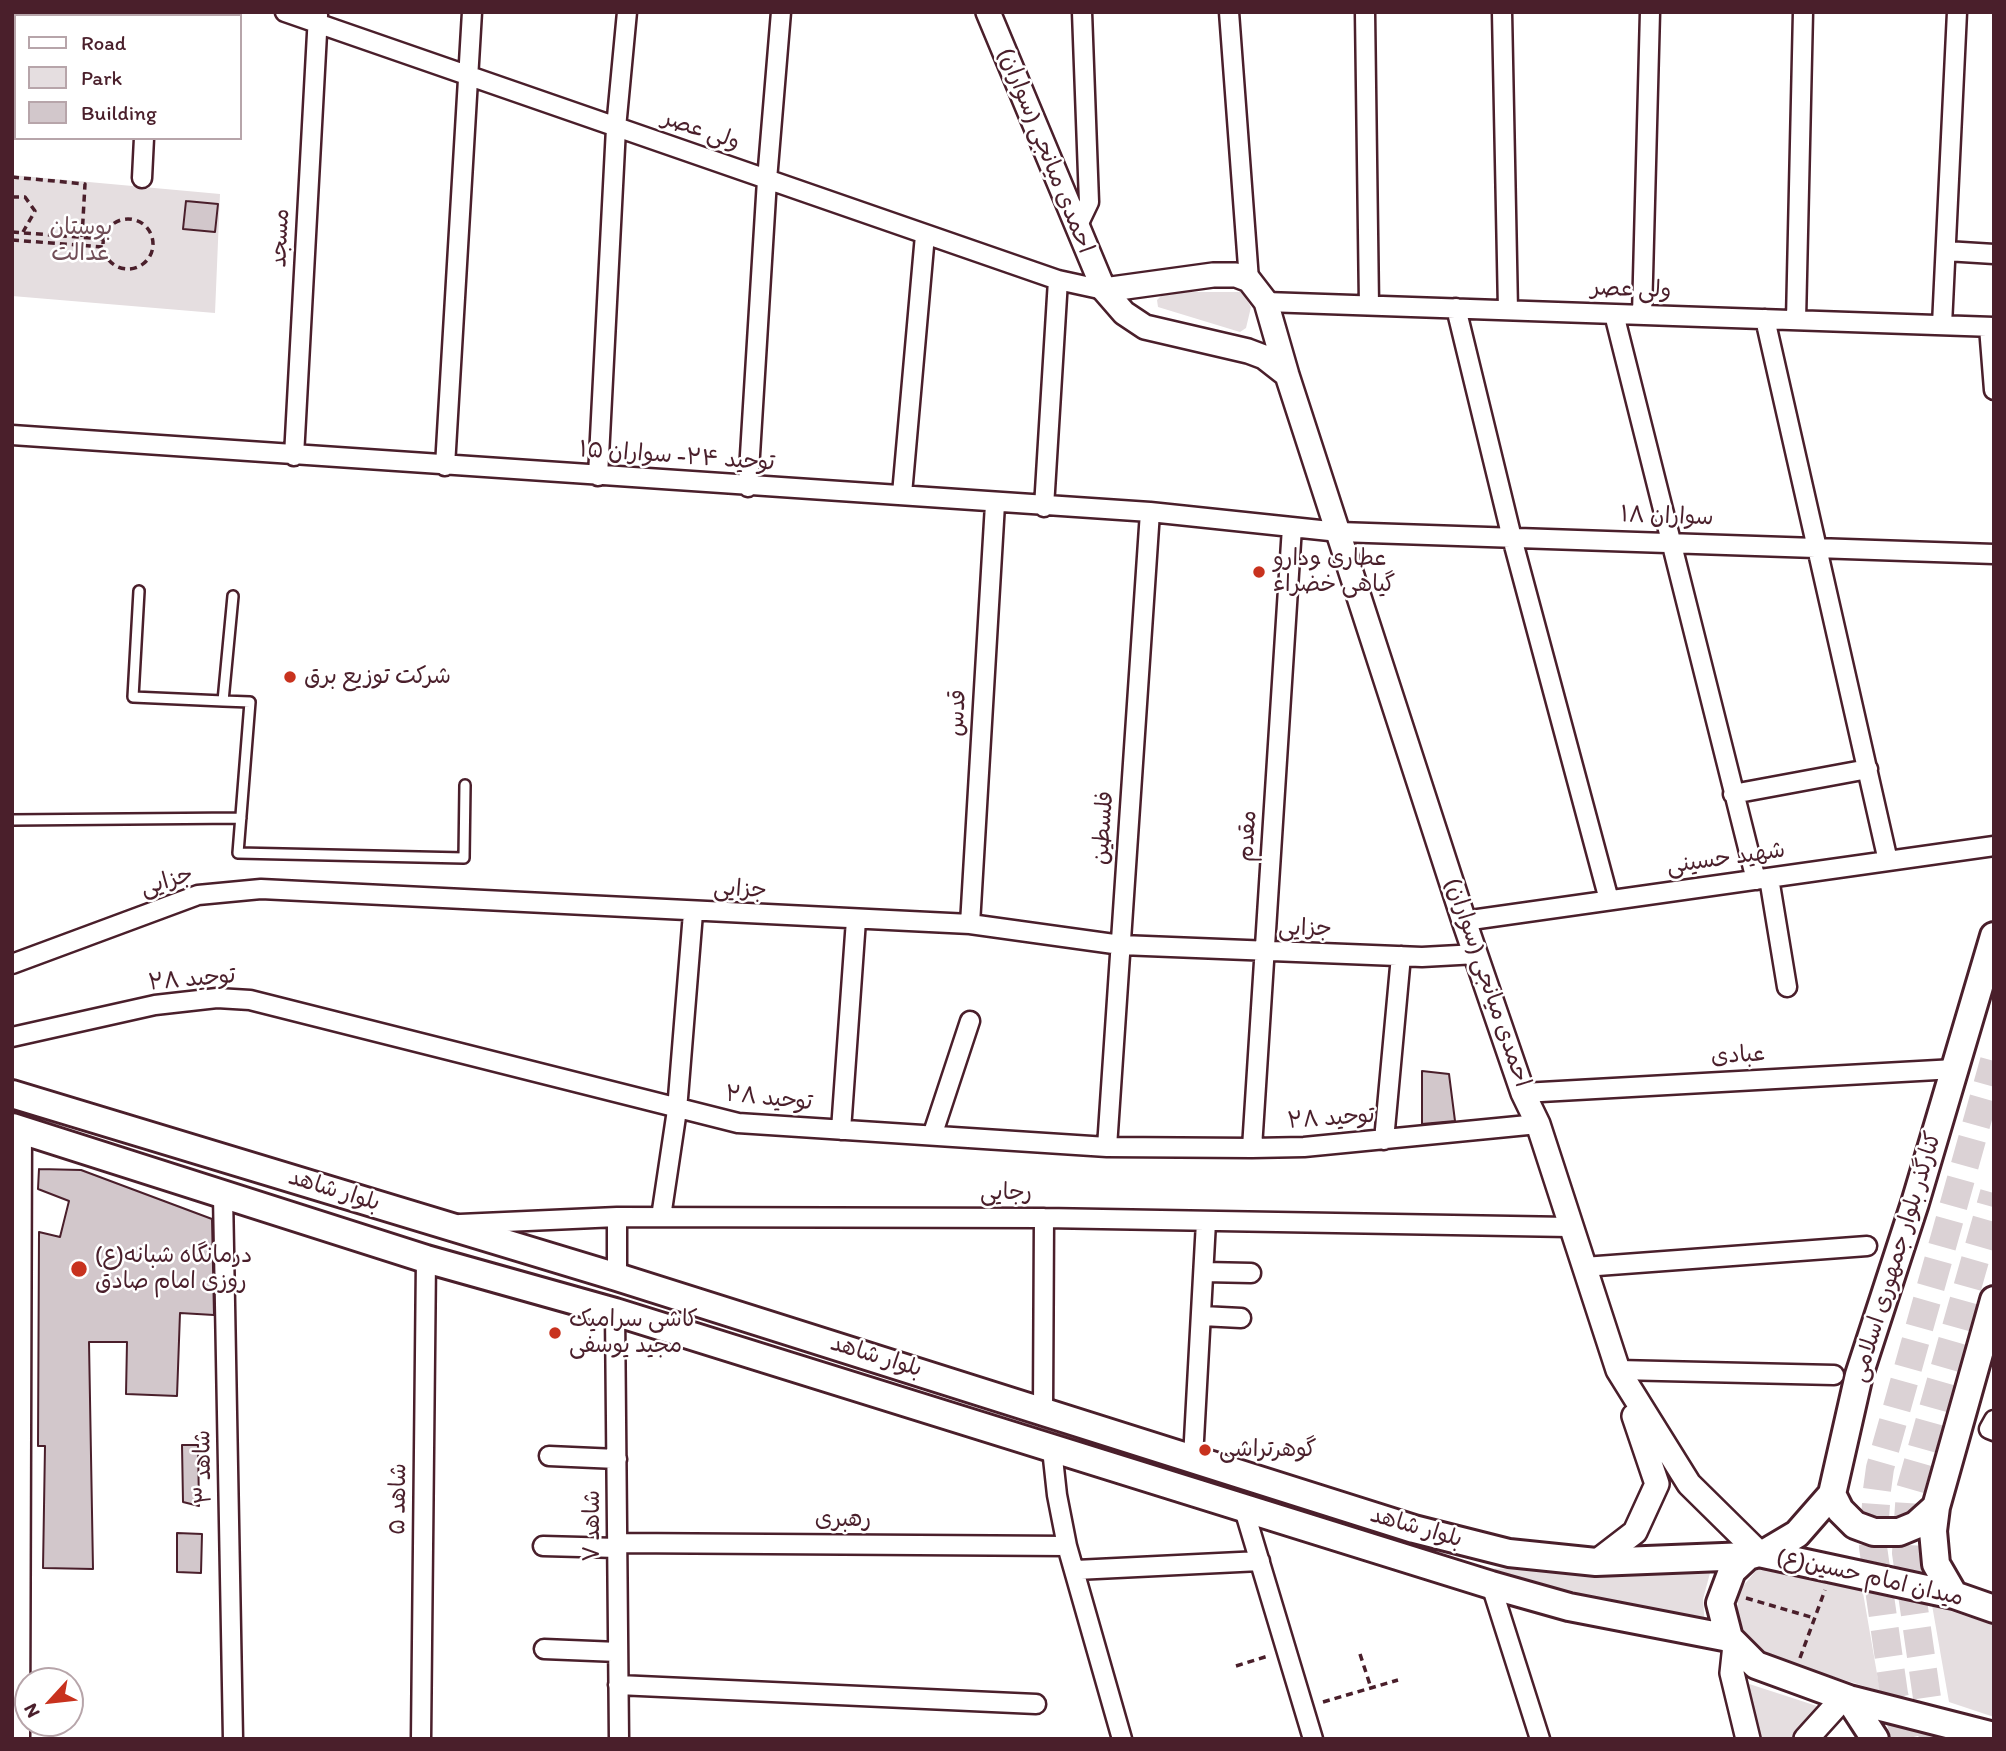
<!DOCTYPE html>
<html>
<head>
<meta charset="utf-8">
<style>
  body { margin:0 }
  #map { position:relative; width:2006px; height:1751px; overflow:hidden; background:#fff; font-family:Itim,sans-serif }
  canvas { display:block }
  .frame { position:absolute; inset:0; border:14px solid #4a1f2b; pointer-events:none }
  .legend { position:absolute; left:14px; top:14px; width:228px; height:126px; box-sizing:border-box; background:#fff; border:2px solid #b7a5aa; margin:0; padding:9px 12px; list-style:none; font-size:21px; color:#4a1f2b }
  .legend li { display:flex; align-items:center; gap:14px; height:35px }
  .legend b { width:35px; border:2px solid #b7a5aa }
  .north { position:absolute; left:14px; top:1667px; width:70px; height:70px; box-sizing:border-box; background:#fff; border:2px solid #b7a5aa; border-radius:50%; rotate:243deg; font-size:19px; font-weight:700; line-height:28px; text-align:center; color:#4a1f2b }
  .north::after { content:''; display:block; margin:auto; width:24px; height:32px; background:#c8321e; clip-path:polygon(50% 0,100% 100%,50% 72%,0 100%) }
</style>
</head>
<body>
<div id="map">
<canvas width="2006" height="1751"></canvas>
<div class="frame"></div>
<ul class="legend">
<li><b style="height:9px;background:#fff"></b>Road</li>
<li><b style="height:19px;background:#e5dee0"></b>Park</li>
<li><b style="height:19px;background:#d2c7cb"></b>Building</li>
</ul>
<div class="north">N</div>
</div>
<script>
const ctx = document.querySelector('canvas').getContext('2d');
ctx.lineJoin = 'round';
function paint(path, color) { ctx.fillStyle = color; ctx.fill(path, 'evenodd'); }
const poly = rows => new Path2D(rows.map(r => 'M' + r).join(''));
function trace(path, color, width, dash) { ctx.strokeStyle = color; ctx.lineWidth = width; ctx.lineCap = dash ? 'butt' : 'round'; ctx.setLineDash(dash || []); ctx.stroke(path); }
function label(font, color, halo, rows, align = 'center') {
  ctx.font = font + ' Itim,"Playpen Sans Arabic",sans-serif'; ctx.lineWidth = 5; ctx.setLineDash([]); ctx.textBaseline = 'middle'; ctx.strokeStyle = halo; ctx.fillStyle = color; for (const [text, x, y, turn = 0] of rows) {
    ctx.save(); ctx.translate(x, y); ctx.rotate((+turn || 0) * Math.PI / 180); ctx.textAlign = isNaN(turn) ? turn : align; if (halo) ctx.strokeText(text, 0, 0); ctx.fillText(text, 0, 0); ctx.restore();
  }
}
const green = poly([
  [12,175,220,194,215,313,12,296],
  [1184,292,1242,292,1251,307,1246,328,1240,332,1158,307,1157,300,1163,294],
  [1713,1562,1703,1599,1705,1627,1476,1568,1593,1571],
  [1771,1563,1862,1587,1880,1691,1776,1659,1744,1639,1736,1624,1739,1591,1758,1568],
  [1932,1605,1994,1625,1994,1717,1949,1702],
  [1737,1680,1820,1707,1794,1739,1755,1739]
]);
const building = poly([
  [186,201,218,204,215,232,183,229,186,201],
  [1422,1071,1449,1074,1455,1121,1422,1124,1422,1071],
  [39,1169,81,1170,212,1219,214,1315,180,1313,177,1396,126,1394,127,1342,89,1342,93,1569,43,1568,45,1446,38,1446,39,1232,60,1237,69,1201,38,1189,39,1169],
  [182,1445,198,1445,199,1506,183,1502,182,1445],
  [177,1533,202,1534,201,1573,177,1572,177,1533]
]);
const primaryTunnel = poly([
  [1905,1739,1894,1694,1873,1547,1877,1490,1880,1468,1994,1061],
  [1933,1739,1906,1553,1910,1490,1994,1193]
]);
const path = poly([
  [12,177,85,184,82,237],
  [12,197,25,197,35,211,23,232],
  '103 244a25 25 0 1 1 50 0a25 25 0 1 1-50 0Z',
  [12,232,104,239],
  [12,240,103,247],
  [1746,1598,1814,1618],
  [1360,1654,1371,1688],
  [1800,1658,1825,1590],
  [1236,1666,1268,1656],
  [1323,1702,1398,1680]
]);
const service = poly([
  [139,591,133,697,223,701],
  [233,596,223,701,250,702,238,853,464,858,465,785],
  [12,820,241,818]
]);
const minor = poly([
  [285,12,1058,280,1104,290],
  [1229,12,1249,280],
  [1365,12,1369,305],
  [1502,12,1508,310],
  [12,83,16,83],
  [142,178,144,138],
  [1078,225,1089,202,1082,12],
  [1946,251,1994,254],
  [1266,302,1994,327],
  [1456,308,1512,538,1609,900],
  [1614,314,1756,880],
  [1642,315,1650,12],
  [1765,319,1888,861],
  [1796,320,1803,12],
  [1942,325,1957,12],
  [1989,327,1994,390],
  [12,435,1150,512,1339,532,1994,554],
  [294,456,318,15],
  [445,466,472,12],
  [598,476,616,128,627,12],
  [748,487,767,180,781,12],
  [902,494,925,235],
  [1044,507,1058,280],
  [1733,794,1868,769],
  [1769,878,1787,987],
  [1464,921,1994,846],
  [970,924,995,504],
  [12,964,198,895,261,889,970,924,1121,945,1422,957,1477,954],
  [12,1037,155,1005,217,998,250,1000,738,1123,1107,1147,1252,1148,1304,1147,1538,1124],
  [1523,1093,1955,1069],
  [841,1130,856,920],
  [933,1133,970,1021],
  [1384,1140,1401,956],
  [1107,1147,1150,512],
  [1252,1148,1292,527],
  [223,1195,233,1739],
  [617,1217,617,1277],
  [661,1217,677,1110,693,913],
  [460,1224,617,1217,1044,1218,1569,1227],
  [1584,1267,1867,1246],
  [1205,1272,1251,1273],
  [615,1312,619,1739],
  [1202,1316,1241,1318],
  [1618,1370,1834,1375],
  [1043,1409,1044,1218],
  [1994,1420,1989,1429,1994,1431],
  [1052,1449,1057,1495,1067,1546,1122,1739],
  [549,1456,617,1459],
  [1193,1458,1206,1222],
  [1243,1506,1313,1739],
  [619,1543,1067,1546],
  [543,1546,618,1548],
  [1076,1570,1260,1561],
  [1491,1585,1540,1739],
  [544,1649,618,1652],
  [618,1685,1036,1704],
  [20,1739,22,1129],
  [421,1739,426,1259]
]);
const tertiary = poly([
  [988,12,1104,290,1124,313,1145,327,1248,351,1264,357,1287,375],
  [1104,290,1213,275,1236,275,1249,280,1266,302,1287,375,1464,921,1523,1093,1538,1124,1618,1370,1689,1484,1759,1553],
  [1596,1562,1635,1532,1657,1484,1634,1416],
  [1735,1645,1732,1673,1748,1739],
  [1806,1739,1844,1697]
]);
const secondary = poly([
  [12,1094,617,1277,1414,1529,1509,1553,1596,1562,1748,1556],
  [12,1127,426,1259,615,1312,1491,1585,1569,1607,1729,1638],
  [1832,1494,1840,1510,1855,1525,1874,1532,1899,1532,1916,1525,1936,1507],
  [1765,1553,1797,1534,1832,1494,1859,1375,1915,1203,1994,936],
  [1954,1595,1936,1564,1933,1531,1936,1507,1994,1300],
  [1994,1609,1954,1595,1759,1553,1748,1556,1732,1571,1720,1603,1729,1638,1756,1665,1849,1699,1994,1736],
  [1849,1699,1875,1739]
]);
const markers = [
  [1259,572,7,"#c8321e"],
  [290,677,7,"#c8321e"],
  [79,1269,9,"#c8321e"],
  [555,1333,7,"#c8321e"],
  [1205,1450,7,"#c8321e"]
];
const streetNames = [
  ["ولی عصر",701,131,19],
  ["احمدی میانجی (سواران)",1045,151,68],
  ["مسجد",281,238,-87],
  ["ولی عصر",1631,290,2],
  ["توحید ۲۴- سواران ۱۵",677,457,4],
  ["سواران ۱۸",1667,517,2],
  ["قدس",958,713,-87],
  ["فلسطین",1104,828,-86],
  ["مقدم",1248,836,-86],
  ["شهید حسینی",1726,859,-8],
  ["جزایی",167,882,-17],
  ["جزایی",740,890,3],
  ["جزایی",1305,929,1],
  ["توحید ۲۸",192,980,-5],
  ["احمدی میانجی (سواران)",1487,983,71],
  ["عبادی",1738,1056,-3],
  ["توحید ۲۸",769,1099,6],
  ["توحید ۲۸",1331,1119,-4],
  ["بلوار شاهد",334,1191,17],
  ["رجایی",1006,1193],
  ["کنارگذر بلوار جمهوری اسلامی",1897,1257,-73],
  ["بلوار شاهد",876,1357,17],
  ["شاهد ۳",204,1467,-91],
  ["شاهد ۵",399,1499,-89],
  ["رهبری",843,1520],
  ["شاهد ۷",593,1526,-90],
  ["بلوار شاهد",1416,1528,16],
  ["میدان امام حسین(ع)",1870,1578,13]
];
const parkNames = [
  ["بوستان",81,228],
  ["عدالت",81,254]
];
const poiNames = [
  ["عطاری ودارو",1273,559],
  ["گیاهی خضراء",1273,585],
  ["شرکت توزیع برق",304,677],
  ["(ع)درمانگاه شبانه",95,1256],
  ["روزی امام صادق",95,1282],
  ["کاشی سرامیک",569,1320],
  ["مجید یوسفی",569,1346],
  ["گوهرتراشی",1219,1450]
];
paint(green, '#e5dee0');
paint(building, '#d2c7cb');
trace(building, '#4a1f2b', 2);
trace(primaryTunnel, '#dbd2d5', 28, [28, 14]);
trace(service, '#4a1f2b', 14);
trace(minor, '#4a1f2b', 23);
trace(tertiary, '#4a1f2b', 28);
trace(secondary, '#4a1f2b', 32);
trace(path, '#4a1f2b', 3.5, [7, 5]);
trace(service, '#fff', 9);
trace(minor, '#fff', 18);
trace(tertiary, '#fff', 23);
trace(secondary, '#fff', 26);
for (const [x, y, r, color] of markers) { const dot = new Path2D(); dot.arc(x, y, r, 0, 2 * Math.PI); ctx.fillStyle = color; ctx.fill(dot); trace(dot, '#fff', 2.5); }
label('23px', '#4a1f2b', '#fff', streetNames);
label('23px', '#714f58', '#fff', parkNames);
label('23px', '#4a1f2b', '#fff', poiNames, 'left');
</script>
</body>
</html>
